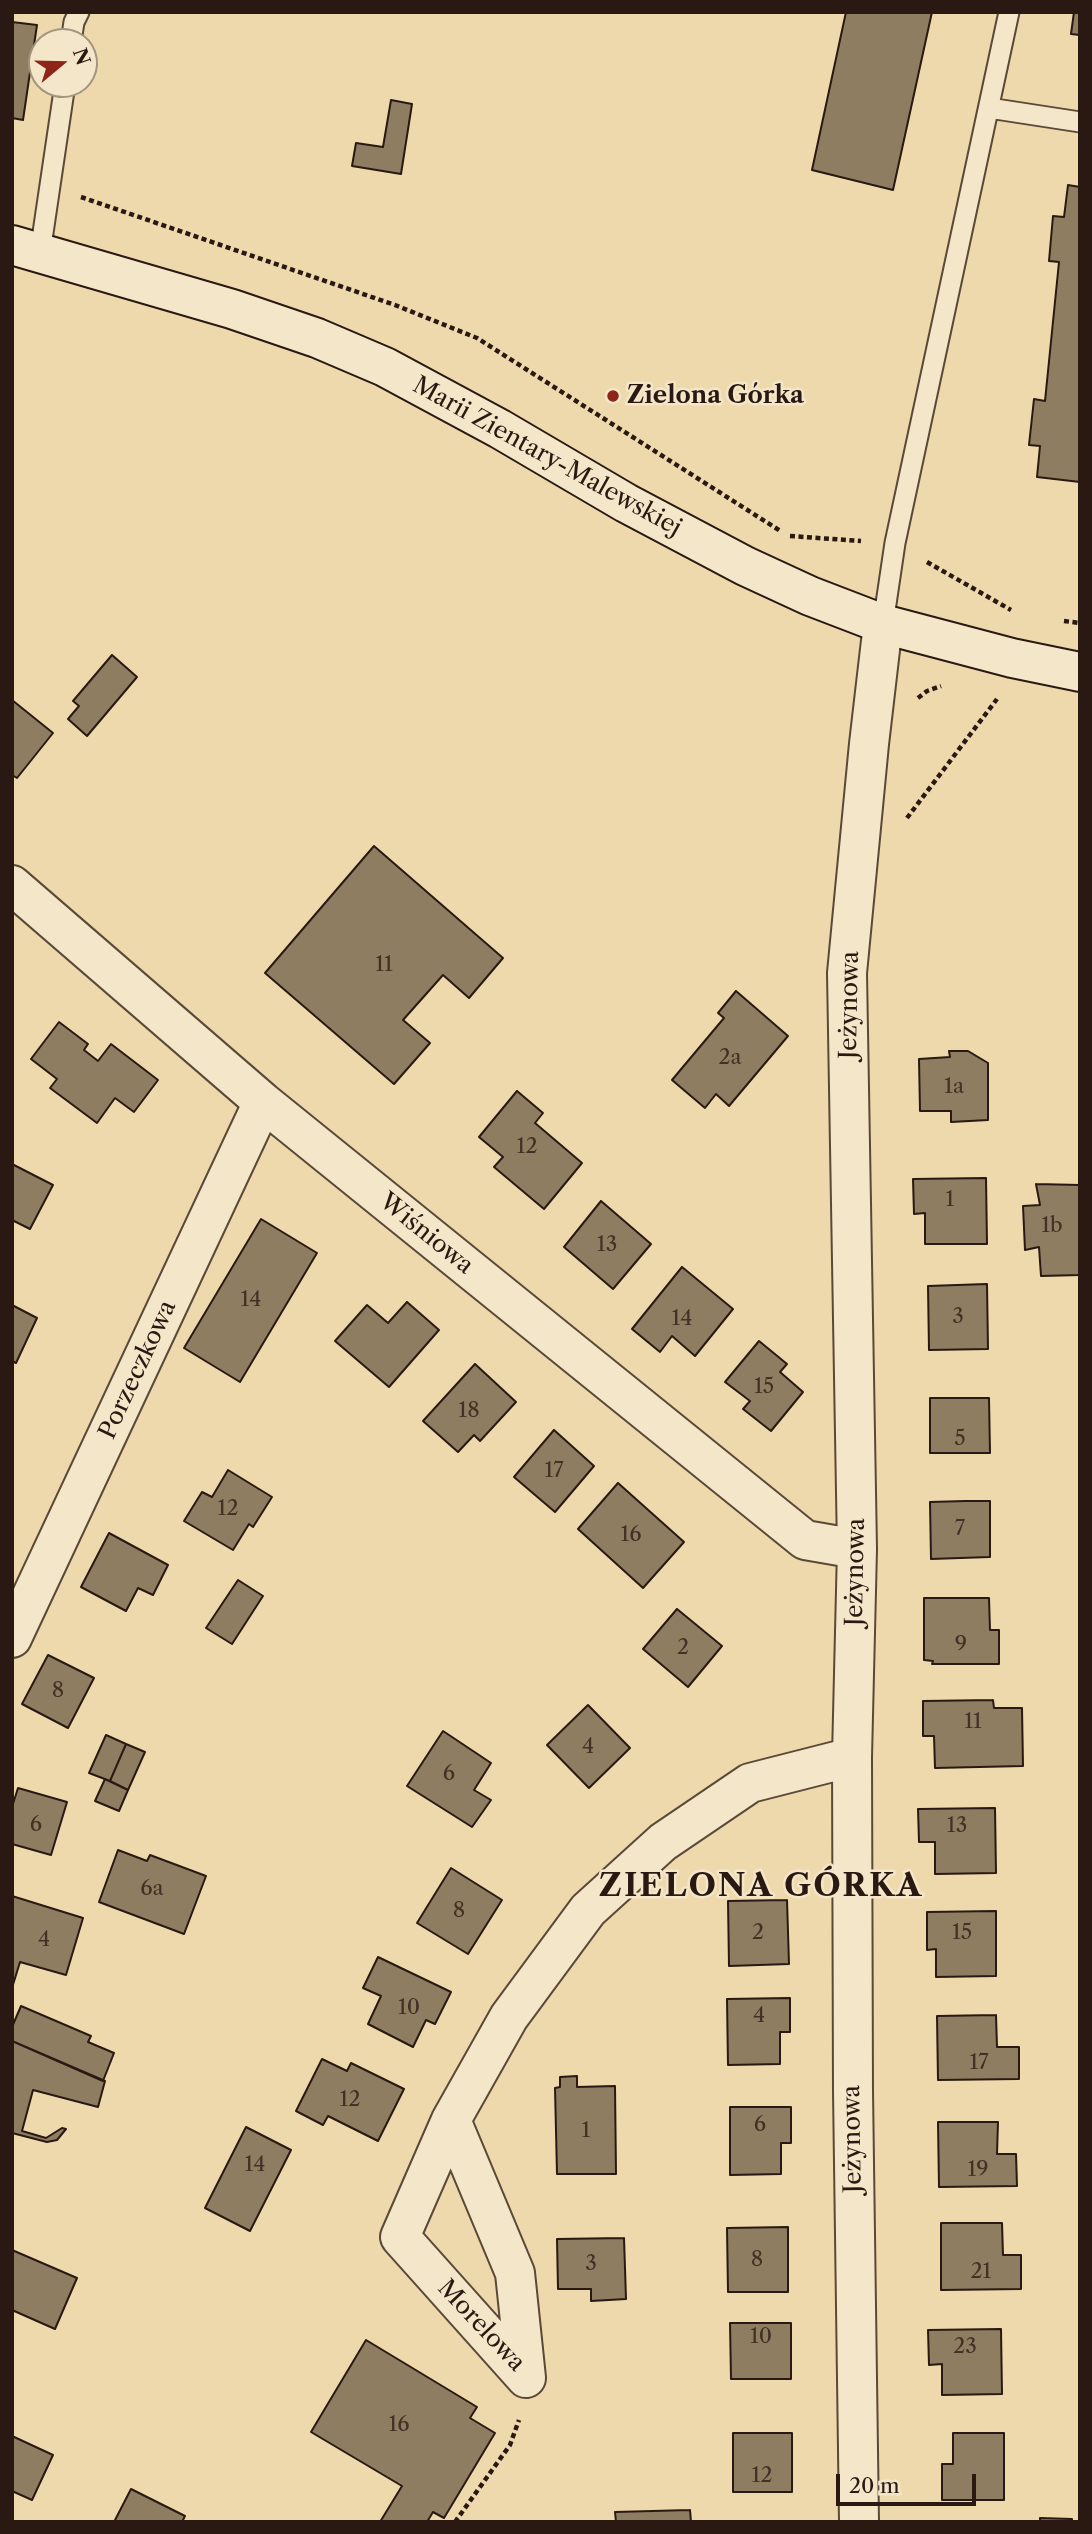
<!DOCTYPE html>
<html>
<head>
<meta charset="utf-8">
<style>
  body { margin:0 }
  #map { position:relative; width:1092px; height:2534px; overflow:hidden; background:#eed9ac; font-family:"Libre Caslon Text",serif }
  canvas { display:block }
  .frame { position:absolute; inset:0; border:14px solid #291912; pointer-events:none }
  .north { position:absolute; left:28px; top:28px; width:70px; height:70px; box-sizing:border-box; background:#f4e6c9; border:2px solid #a39480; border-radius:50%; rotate:71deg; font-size:19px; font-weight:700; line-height:28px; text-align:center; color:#291912 }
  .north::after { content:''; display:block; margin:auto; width:24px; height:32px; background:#8f2418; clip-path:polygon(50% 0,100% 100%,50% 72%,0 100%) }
  .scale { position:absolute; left:836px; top:2474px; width:140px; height:32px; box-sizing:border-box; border:4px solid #291912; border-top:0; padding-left:9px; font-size:21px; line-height:24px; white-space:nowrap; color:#291912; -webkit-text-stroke:5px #f4e6c9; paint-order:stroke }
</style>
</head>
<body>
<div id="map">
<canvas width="1092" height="2534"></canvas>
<div class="frame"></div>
<div class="north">N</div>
<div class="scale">20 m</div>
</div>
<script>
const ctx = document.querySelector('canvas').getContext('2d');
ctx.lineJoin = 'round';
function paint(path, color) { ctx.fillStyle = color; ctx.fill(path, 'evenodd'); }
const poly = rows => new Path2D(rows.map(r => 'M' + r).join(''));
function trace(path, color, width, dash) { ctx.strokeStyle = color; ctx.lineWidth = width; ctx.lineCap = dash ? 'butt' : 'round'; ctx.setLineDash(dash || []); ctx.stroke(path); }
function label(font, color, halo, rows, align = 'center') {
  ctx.font = font + ' "Libre Caslon Text",serif'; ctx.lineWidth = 5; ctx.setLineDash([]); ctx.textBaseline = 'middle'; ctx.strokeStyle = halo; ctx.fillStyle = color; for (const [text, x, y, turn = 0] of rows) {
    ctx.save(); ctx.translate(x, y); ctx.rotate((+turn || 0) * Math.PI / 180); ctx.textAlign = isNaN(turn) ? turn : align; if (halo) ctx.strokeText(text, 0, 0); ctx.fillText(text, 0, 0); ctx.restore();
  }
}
const building = poly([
  [846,12,932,12,893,190,812,170,846,12],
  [1074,12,1080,12,1080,35,1071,34,1074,12],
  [12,22,37,25,23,120,12,118,12,22],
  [391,100,412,104,401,174,352,166,356,143,383,147,391,100],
  [1068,185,1080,187,1080,482,1037,477,1040,446,1029,445,1034,399,1045,401,1059,262,1049,261,1053,216,1064,217,1068,185],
  [112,655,137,677,87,736,68,719,79,706,73,701,112,655],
  [12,700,53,733,17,778,12,775,12,700],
  [374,846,503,958,469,998,443,975,403,1020,430,1043,394,1084,265,973,374,846],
  [736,991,788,1036,729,1106,716,1094,705,1108,672,1080,724,1018,718,1013,736,991],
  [59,1022,88,1044,84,1050,98,1061,111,1044,158,1080,134,1112,115,1098,97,1123,50,1088,57,1079,31,1059,59,1022],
  [949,1051,968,1051,988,1063,988,1120,951,1122,951,1111,920,1111,919,1059,950,1057,949,1051],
  [517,1091,543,1113,535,1123,582,1163,544,1209,494,1167,503,1157,479,1137,517,1091],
  [12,1164,53,1185,30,1229,12,1220,12,1164],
  [986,1178,987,1244,925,1244,925,1213,914,1214,913,1179,986,1178],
  [1036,1184,1080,1185,1080,1275,1041,1276,1039,1247,1025,1250,1023,1206,1040,1205,1036,1184],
  [601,1201,651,1244,613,1289,564,1247,601,1201],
  [261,1219,317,1253,240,1382,184,1348,261,1219],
  [682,1267,733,1309,695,1356,672,1336,660,1352,632,1329,682,1267],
  [987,1284,988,1349,929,1350,928,1286,987,1284],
  [407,1302,439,1330,389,1387,335,1341,367,1305,388,1323,407,1302],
  [12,1305,37,1318,16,1363,12,1361,12,1305],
  [759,1341,787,1364,780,1372,803,1392,771,1431,743,1409,750,1401,725,1382,759,1341],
  [475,1364,516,1402,480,1441,474,1435,458,1452,423,1421,475,1364],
  [930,1398,989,1398,990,1453,930,1453,930,1398],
  [554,1430,594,1466,555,1512,514,1477,554,1430],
  [228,1470,272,1497,253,1527,249,1524,233,1550,184,1521,202,1492,212,1497,228,1470],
  [618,1483,684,1542,643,1588,578,1529,618,1483],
  [965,1501,990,1501,990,1557,931,1559,930,1502,965,1501],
  [109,1533,168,1565,153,1595,138,1588,126,1611,81,1587,109,1533],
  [238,1580,263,1596,232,1644,206,1628,238,1580],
  [924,1598,989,1598,990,1630,999,1630,999,1664,932,1664,933,1661,924,1660,924,1598],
  [677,1609,722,1646,688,1687,643,1649,677,1609],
  [48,1655,94,1678,68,1728,22,1704,48,1655],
  [993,1700,994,1708,1022,1708,1023,1766,935,1768,934,1736,923,1736,923,1701,993,1700],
  [588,1705,630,1748,589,1788,547,1745,588,1705],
  [443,1731,491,1763,474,1790,491,1800,472,1827,407,1786,443,1731],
  [106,1735,126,1744,110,1781,89,1773,106,1735],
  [126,1744,145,1752,128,1790,110,1781,126,1744],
  [105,1779,128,1790,119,1811,95,1801,105,1779],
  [18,1788,67,1802,51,1855,12,1844,12,1807,18,1788],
  [995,1808,996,1873,935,1874,935,1842,919,1842,918,1809,995,1808],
  [118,1850,147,1861,150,1855,206,1876,184,1934,99,1902,118,1850],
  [451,1868,502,1900,468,1954,417,1923,451,1868],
  [12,1896,83,1918,66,1975,20,1962,12,1988,12,1896],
  [787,1900,789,1964,729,1966,728,1901,787,1900],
  [996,1911,996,1976,936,1977,936,1949,927,1950,927,1912,996,1911],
  [378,1957,451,1992,435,2024,426,2020,413,2047,368,2024,381,1996,363,1988,378,1957],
  [790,1998,790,2032,780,2032,780,2064,728,2065,727,1999,790,1998],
  [21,2006,91,2036,88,2042,114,2053,103,2081,12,2041,12,2027,21,2006],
  [996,2015,997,2047,1019,2047,1019,2079,938,2080,937,2016,996,2015],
  [12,2041,105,2081,98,2107,33,2090,22,2131,46,2138,62,2128,66,2129,57,2140,47,2142,12,2133,12,2041],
  [322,2059,347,2071,351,2063,404,2089,378,2141,328,2116,323,2125,296,2111,322,2059],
  [577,2076,577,2087,615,2086,616,2174,557,2174,555,2088,560,2087,560,2077,577,2076],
  [730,2107,791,2107,791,2143,781,2143,781,2174,730,2175,730,2107],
  [938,2122,998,2122,997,2154,1016,2154,1017,2186,939,2187,938,2122],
  [246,2127,291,2150,250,2231,205,2208,246,2127],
  [941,2223,1002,2223,1003,2255,1021,2255,1021,2289,941,2290,941,2223],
  [788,2227,788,2292,728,2292,727,2228,788,2227],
  [624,2238,626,2299,591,2301,591,2289,558,2289,557,2239,624,2238],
  [12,2250,77,2278,55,2329,12,2310,12,2250],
  [730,2323,791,2323,791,2379,731,2379,730,2323],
  [1001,2329,1002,2394,942,2395,942,2364,929,2365,928,2330,1001,2329],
  [366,2340,477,2407,470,2418,495,2433,444,2518,433,2512,427,2522,380,2522,402,2486,311,2432,366,2340],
  [733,2433,792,2433,792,2492,733,2492,733,2433],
  [953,2433,1004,2433,1004,2500,942,2500,942,2464,953,2464,953,2433],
  [12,2436,53,2455,32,2500,12,2491,12,2436],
  [131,2489,185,2516,182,2522,114,2522,131,2489],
  [690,2510,691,2522,616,2522,615,2512,690,2510],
  [1040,2518,1072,2519,1072,2522,1040,2522,1040,2518]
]);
const path = poly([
  [81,197,395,305,477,338,782,532],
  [790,536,861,541],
  [927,562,1011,610],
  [1064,621,1080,623],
  [918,698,927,691,941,686],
  [907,818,997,699],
  [455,2522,510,2445,519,2420]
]);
const lane = poly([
  [71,42,74,22,79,12],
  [989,108,1080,122],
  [40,253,65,84],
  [883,624,895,543,1009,12]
]);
const street = poly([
  [12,885,263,1102,805,1540,857,1549],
  [12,1638,263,1102],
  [451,2120,515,2273,526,2378,400,2237,451,2120,509,2017,588,1910,663,1842,750,1783,852,1757],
  [859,2522,853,2091,852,1757,857,1549,847,973,869,744,883,624]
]);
const secondary = poly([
  [12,245,232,309,317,338,385,367,500,429,626,503,745,566,810,596,883,624,1012,658,1080,672]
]);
const markers = [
  [613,396,7,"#8f2418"]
];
const numberNames = [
  ["11",384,965],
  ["2a",730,1058],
  ["1a",954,1087],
  ["12",527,1147],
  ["1",950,1200],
  ["1b",1052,1226],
  ["13",607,1245],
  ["14",251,1300],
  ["3",958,1317],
  ["14",682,1319],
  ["15",764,1387],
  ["18",469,1411],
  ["5",960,1439],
  ["17",554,1471],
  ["12",228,1509],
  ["7",960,1529],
  ["16",631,1535],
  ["9",961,1645],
  ["2",683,1648],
  ["8",58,1691],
  ["11",973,1722],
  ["4",588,1747],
  ["6",449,1774],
  ["6",36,1825],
  ["13",957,1826],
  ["6a",152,1889],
  ["8",459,1911],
  ["2",758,1933],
  ["15",962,1933],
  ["4",44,1940],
  ["10",409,2008],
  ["4",759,2016],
  ["17",979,2063],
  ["12",350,2100],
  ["6",760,2125],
  ["1",586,2131],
  ["14",255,2165],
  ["19",978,2170],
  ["8",757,2260],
  ["3",591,2264],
  ["21",981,2272],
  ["10",761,2337],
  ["23",965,2347],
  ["16",399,2425],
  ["12",762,2476]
];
const poiNames = [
  ["Zielona Górka",627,396]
];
const streetNames = [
  ["Marii Zientary-Malewskiej",547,457,29],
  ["Jeżynowa",850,1005,-89],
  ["Wiśniowa",426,1234,39],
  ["Porzeczkowa",138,1370,-65],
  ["Jeżynowa",856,1572,-89],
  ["Jeżynowa",853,2139,-91],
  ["Morelowa",481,2326,47]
];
const districtNames = [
  ["ZIELONA GÓRKA",761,1887]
];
paint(building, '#8f7d62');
trace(building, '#291912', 2);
trace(lane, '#5a4938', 23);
trace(street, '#5a4938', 42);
trace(secondary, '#291912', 42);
trace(path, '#291912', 4.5, [5, 3.5]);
trace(lane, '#f4e6c9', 19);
trace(street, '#f4e6c9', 38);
trace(secondary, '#f4e6c9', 38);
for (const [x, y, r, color] of markers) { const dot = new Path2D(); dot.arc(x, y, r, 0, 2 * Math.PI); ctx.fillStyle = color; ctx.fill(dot); trace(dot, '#f4e6c9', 2.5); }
label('21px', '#423226', null, numberNames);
label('bold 24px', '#291912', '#f4e6c9', poiNames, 'left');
label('24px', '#291912', '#f4e6c9', streetNames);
ctx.letterSpacing = '2px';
label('bold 32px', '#291912', '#f4e6c9', districtNames);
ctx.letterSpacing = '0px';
</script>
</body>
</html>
